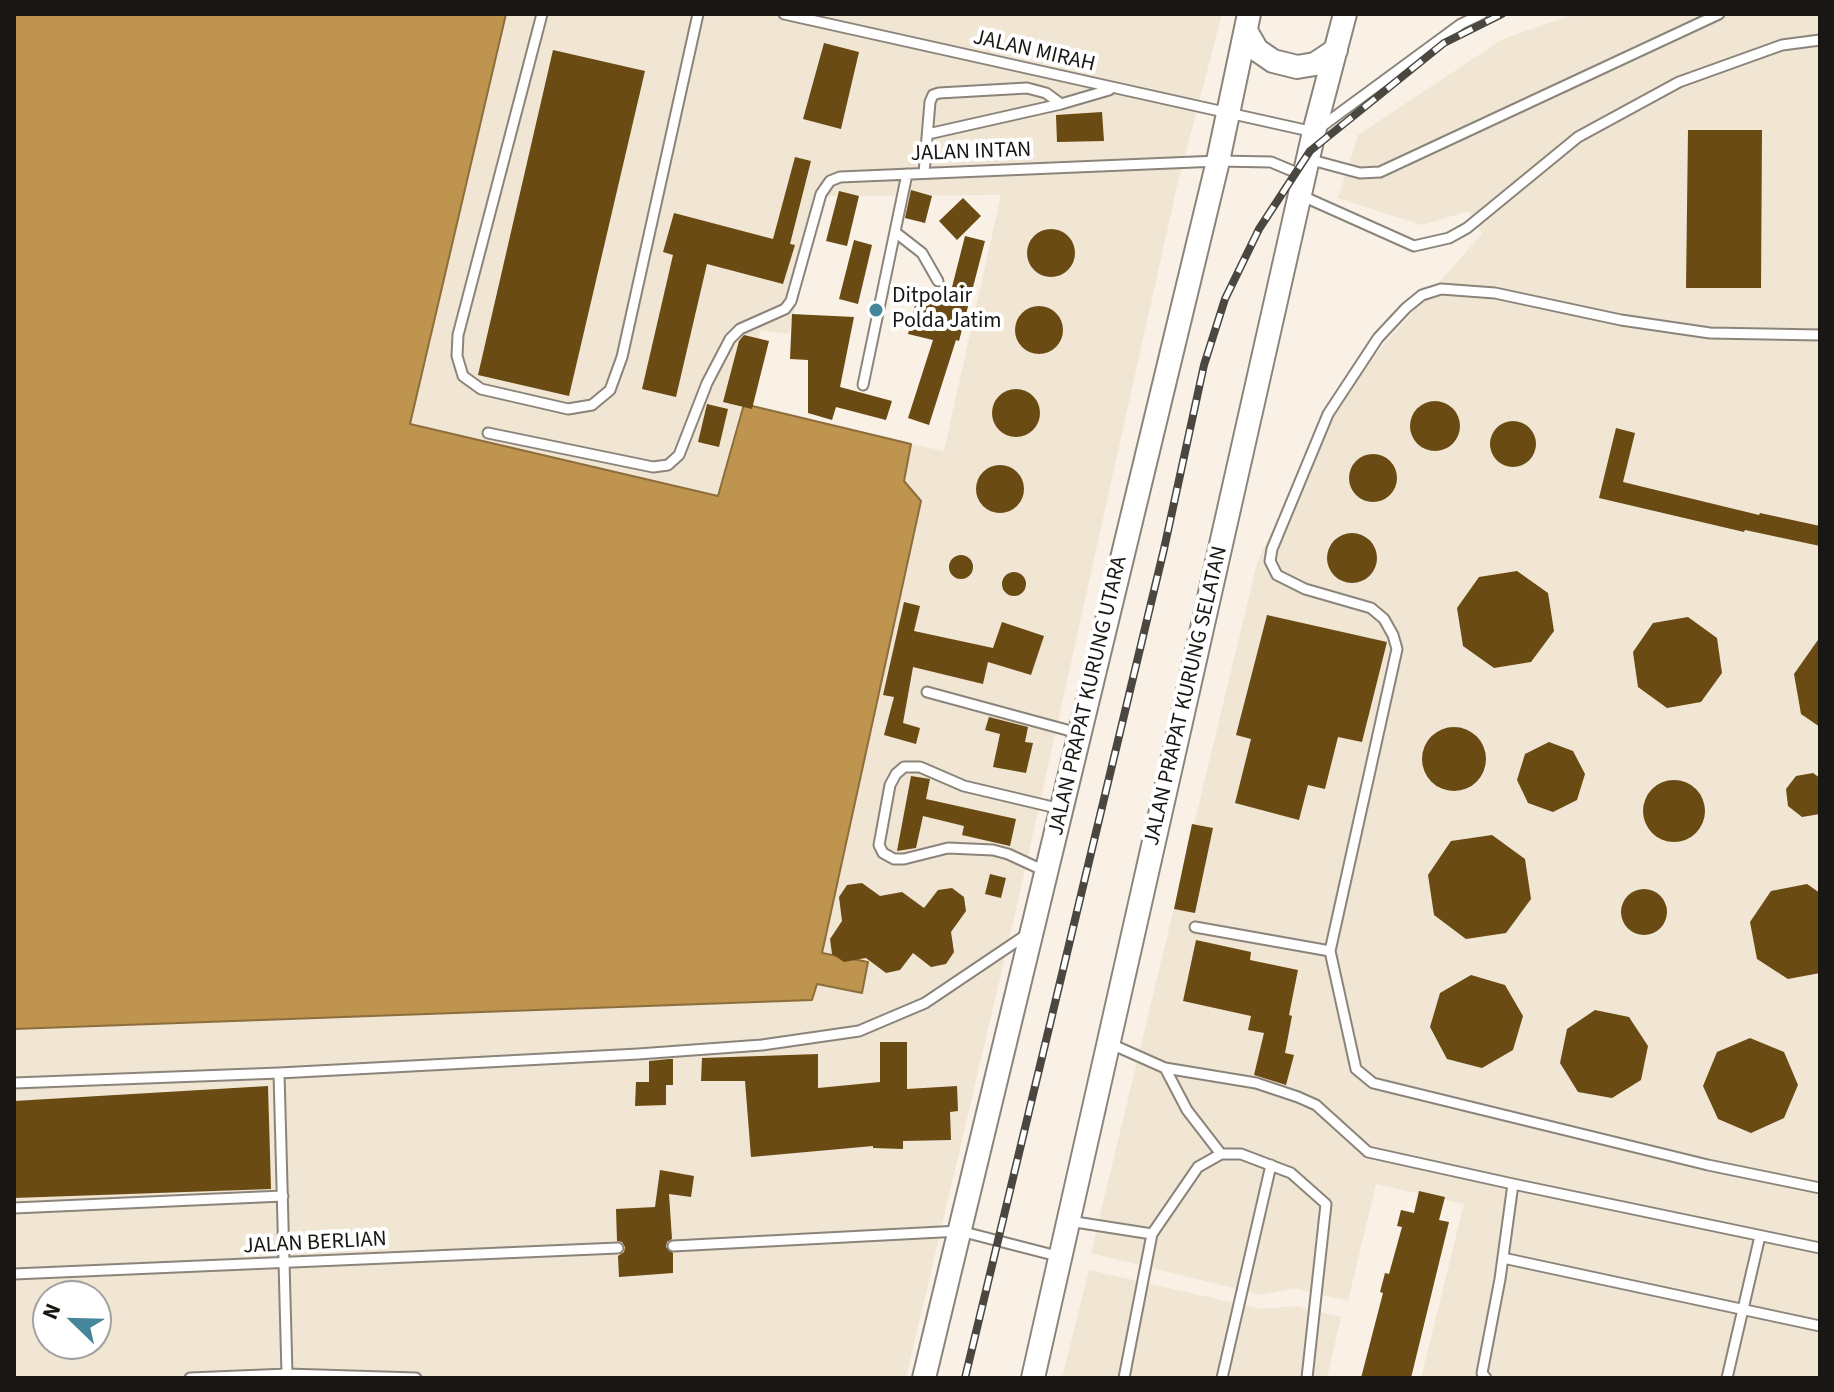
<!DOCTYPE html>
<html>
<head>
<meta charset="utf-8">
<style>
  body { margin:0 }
  #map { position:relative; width:1834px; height:1392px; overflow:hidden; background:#f9f1e6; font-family:"Source Sans 3",sans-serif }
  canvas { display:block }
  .frame { position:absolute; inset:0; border:16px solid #191713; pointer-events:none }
  .north { position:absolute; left:32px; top:1280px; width:80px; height:80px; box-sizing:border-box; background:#fff; border:2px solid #a3a2a1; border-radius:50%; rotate:293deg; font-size:22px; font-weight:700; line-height:32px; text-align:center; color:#191713 }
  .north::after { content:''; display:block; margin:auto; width:28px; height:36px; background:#46869a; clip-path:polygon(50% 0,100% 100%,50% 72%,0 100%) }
</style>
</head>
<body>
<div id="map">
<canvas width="1834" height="1392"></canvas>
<div class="frame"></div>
<div class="north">N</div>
</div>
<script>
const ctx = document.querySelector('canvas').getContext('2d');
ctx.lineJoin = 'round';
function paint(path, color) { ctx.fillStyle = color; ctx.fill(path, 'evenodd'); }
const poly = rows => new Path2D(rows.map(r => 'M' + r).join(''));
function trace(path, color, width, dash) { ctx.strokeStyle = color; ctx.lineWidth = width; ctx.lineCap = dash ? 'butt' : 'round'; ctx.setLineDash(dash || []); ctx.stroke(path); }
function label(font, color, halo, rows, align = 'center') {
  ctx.font = font + ' "Source Sans 3",sans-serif'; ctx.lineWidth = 8; ctx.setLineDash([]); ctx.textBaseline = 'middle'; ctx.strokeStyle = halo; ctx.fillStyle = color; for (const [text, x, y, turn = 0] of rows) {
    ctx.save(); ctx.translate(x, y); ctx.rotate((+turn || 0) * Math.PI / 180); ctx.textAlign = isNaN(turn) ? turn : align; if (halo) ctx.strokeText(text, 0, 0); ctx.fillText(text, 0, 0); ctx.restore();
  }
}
const built = poly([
  [506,14,1222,14,1178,182,1016,910,906,1378,14,1378,14,1029,812,999,921,501,904,481,911,444,944,451,1001,195,822,196,789,334,761,330,718,496,409,424],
  [48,1296,96,1296,96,1344,48,1344],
  [1575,14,1820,14,1820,1378,1421,1378,1464,1204,1376,1184,1348,1301,1294,1288,1261,1295,1091,1253,1257,563,1294,483,1353,379,1482,234,1469,211,1422,225,1338,198,1358,135,1503,39],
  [1089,1270,1261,1309,1295,1306,1341,1317,1327,1378,1062,1378]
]);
const water = poly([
  [14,14,506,14,410,424,718,496,744,404,911,444,904,481,921,501,822,953,868,962,862,993,817,984,812,1000,14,1029,14,14]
]);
const building = poly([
  [824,43,859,52,841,129,803,119],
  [553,50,645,71,569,396,478,375],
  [1102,112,1104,141,1057,142,1056,115],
  [1688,130,1762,130,1761,288,1686,288],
  [795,157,811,161,790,244,795,245,783,284,707,264,676,397,642,389,673,255,663,252,674,213,773,239],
  [911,190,932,196,925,223,905,218],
  [839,191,859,196,847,246,826,241],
  [963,198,981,216,957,240,939,221],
  '1027 253a24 24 0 1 1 48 0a24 24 0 1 1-48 0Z',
  [965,236,985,241,959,341,956,340,929,425,908,418,933,340,908,334,919,289,950,295],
  [854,240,872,245,858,304,839,299],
  '1015 330a24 24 0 1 1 48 0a24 24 0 1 1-48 0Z',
  [792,314,854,317,840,387,892,401,886,420,836,407,832,420,808,413,808,360,790,359],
  [744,335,769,341,752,409,723,402,739,341],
  '992 413a24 24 0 1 1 48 0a24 24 0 1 1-48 0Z',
  '1410 426a25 25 0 1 1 50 0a25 25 0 1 1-50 0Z',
  [707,404,728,409,719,447,698,442],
  '1490 444a23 23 0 1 1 46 0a23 23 0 1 1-46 0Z',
  [1616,428,1635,433,1623,482,1759,515,1760,513,1820,526,1820,546,1745,530,1744,532,1599,498],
  '1349 478a24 24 0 1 1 48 0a24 24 0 1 1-48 0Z',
  '976 489a24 24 0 1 1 48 0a24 24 0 1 1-48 0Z',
  '1327 558a25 25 0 1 1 50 0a25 25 0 1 1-50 0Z',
  '949 567a12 12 0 1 1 24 0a12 12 0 1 1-24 0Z',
  [1517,571,1548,593,1554,631,1531,662,1494,668,1463,646,1457,608,1479,577],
  '1002 584a12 12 0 1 1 24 0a12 12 0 1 1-24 0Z',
  [904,602,920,606,914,631,993,648,1002,622,1044,636,1031,675,988,662,983,684,913,667,903,723,920,728,916,744,884,735,894,697,883,695],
  [1267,615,1387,642,1362,742,1338,737,1325,789,1308,785,1299,820,1235,803,1251,739,1236,735],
  [1688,617,1717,638,1722,673,1701,702,1667,708,1638,687,1633,652,1653,623],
  [1820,637,1820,727,1801,714,1794,674],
  [989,717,1028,727,1025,742,1033,743,1026,773,993,767,1000,734,985,730],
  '1422 759a32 32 0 1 1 64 0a32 32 0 1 1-64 0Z',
  [1549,742,1573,751,1585,774,1577,800,1553,812,1528,803,1517,780,1525,754],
  [1813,773,1820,778,1820,814,1802,817,1788,806,1786,789,1796,776],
  [911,776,930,779,926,799,1016,819,1010,846,962,835,964,826,923,816,916,848,897,851],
  '1643 811a31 31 0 1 1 62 0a31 31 0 1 1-62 0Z',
  [1192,824,1213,828,1195,913,1174,909],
  [1492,835,1525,859,1531,899,1506,933,1466,939,1434,915,1428,875,1451,841],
  [990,874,1006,878,1001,898,985,894],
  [862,883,880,896,902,892,924,908,938,890,952,888,964,897,966,911,951,932,954,952,946,964,931,967,913,953,900,970,886,973,866,958,844,962,832,954,830,939,842,921,839,897,847,885],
  [1807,884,1820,893,1820,973,1788,979,1757,959,1750,922,1771,891],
  '1621 912a23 23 0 1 1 46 0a23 23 0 1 1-46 0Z',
  [1196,940,1251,952,1250,960,1298,970,1289,1015,1292,1016,1285,1053,1294,1055,1286,1085,1254,1075,1264,1033,1248,1030,1251,1016,1183,1001],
  [1471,975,1505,985,1523,1016,1513,1050,1482,1068,1447,1059,1430,1027,1440,993],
  [1595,1010,1629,1017,1648,1046,1641,1080,1612,1098,1578,1092,1560,1063,1567,1029],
  [1750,1038,1784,1052,1798,1085,1784,1118,1751,1133,1718,1119,1703,1086,1717,1052],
  [880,1042,907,1042,907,1089,957,1086,958,1111,950,1112,951,1140,903,1141,903,1149,873,1148,873,1146,751,1157,745,1081,701,1081,702,1058,818,1054,818,1088,880,1082],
  [669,1059,673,1059,673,1085,666,1085,666,1105,635,1106,636,1082,649,1082,649,1061],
  [268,1086,271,1189,14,1198,14,1101],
  [660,1170,694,1176,691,1197,669,1194,672,1239,667,1242,666,1247,673,1253,673,1273,619,1277,618,1256,624,1252,625,1247,622,1242,617,1241,616,1209,655,1207],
  [1419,1191,1445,1197,1439,1220,1449,1222,1411,1378,1361,1378,1383,1293,1380,1292,1385,1273,1389,1274,1402,1227,1397,1226,1401,1210,1414,1213]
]);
const service = poly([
  [542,14,458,335,457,356,463,376,481,389,568,409,592,405,610,390,622,357,698,14],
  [784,14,1314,132,1461,24,1482,14],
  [928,134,1061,104,1109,90],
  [1308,159,1360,173,1380,172,1719,14],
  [924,173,930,102,933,95,939,93,1027,88,1046,93,1061,104],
  [1300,195,1414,246,1449,238,1467,228,1578,137,1679,82,1782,45,1820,40],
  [895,232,922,253,938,281],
  [863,385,907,174],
  [488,433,653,467,668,465,679,455,707,383,730,339,740,329,785,309,791,301,821,194,830,181,840,177,1218,161,1271,162,1302,175],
  [927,692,1078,733],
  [1047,872,1008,854,993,850,948,848,904,859,894,859,883,853,879,845,890,785,896,774,904,767,920,767,964,786,1061,809],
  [1195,927,1330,951,1397,649,1393,635,1384,619,1371,608,1305,589,1277,575,1270,561,1272,549,1328,414,1378,338,1406,308,1422,295,1441,289,1495,293,1621,320,1710,333,1820,335],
  [1330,951,1356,1069,1373,1083,1708,1165,1820,1188],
  [1111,1044,1165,1068,1256,1083,1298,1097,1316,1105,1368,1152,1513,1184,1500,1279,1482,1373,1486,1378],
  [1165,1068,1187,1110,1221,1154],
  [279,1073,287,1374],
  [14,1083,279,1073,638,1054,762,1045,859,1031,925,1003,1026,935],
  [1513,1184,1820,1248],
  [14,1208,283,1196],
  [1069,1221,1152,1234],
  [673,1246,960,1231,1061,1257],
  [1503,1258,1820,1326],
  [14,1274,618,1248],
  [190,1378,287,1374,416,1378],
  [1124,1378,1152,1234,1198,1167,1221,1154,1241,1154,1291,1173,1326,1204,1307,1378],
  [1222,1378,1271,1165],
  [1727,1378,1760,1236]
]);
const tertiary = poly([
  [1246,31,1257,50,1273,61,1297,67,1315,64,1336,50],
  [924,1378,1218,161,1249,14],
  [1033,1378,1314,132,1345,14]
]);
const rail = poly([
  [965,1378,1164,549,1204,365,1225,299,1259,229,1310,151,1444,43,1502,14]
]);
const markers = [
  [876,310,8,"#46869a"]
];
const streetNames = [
  ["JALAN MIRAH",1034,52,13],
  ["JALAN INTAN",971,153,-2],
  ["JALAN PRAPAT KURUNG UTARA",1089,696,-77],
  ["JALAN PRAPAT KURUNG SELATAN",1187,696,-77],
  ["JALAN BERLIAN",315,1244,-3]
];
const poiNames = [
  ["Ditpolair",892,297],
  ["Polda Jatim",892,322]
];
paint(built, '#f1e5d3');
paint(water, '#be944f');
trace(water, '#8c6e3d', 2);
paint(building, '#694b13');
trace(service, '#8b847a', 13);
trace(tertiary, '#8b847a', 26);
trace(service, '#fff', 9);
trace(tertiary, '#fff', 22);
trace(rail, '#4a4741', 8);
trace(rail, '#fff', 5, [15]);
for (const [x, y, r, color] of markers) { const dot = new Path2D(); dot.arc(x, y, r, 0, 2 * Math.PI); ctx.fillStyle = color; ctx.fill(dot); trace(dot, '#fff', 3); }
label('22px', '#191713', '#fff', streetNames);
label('22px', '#191713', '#fff', poiNames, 'left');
</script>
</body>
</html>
